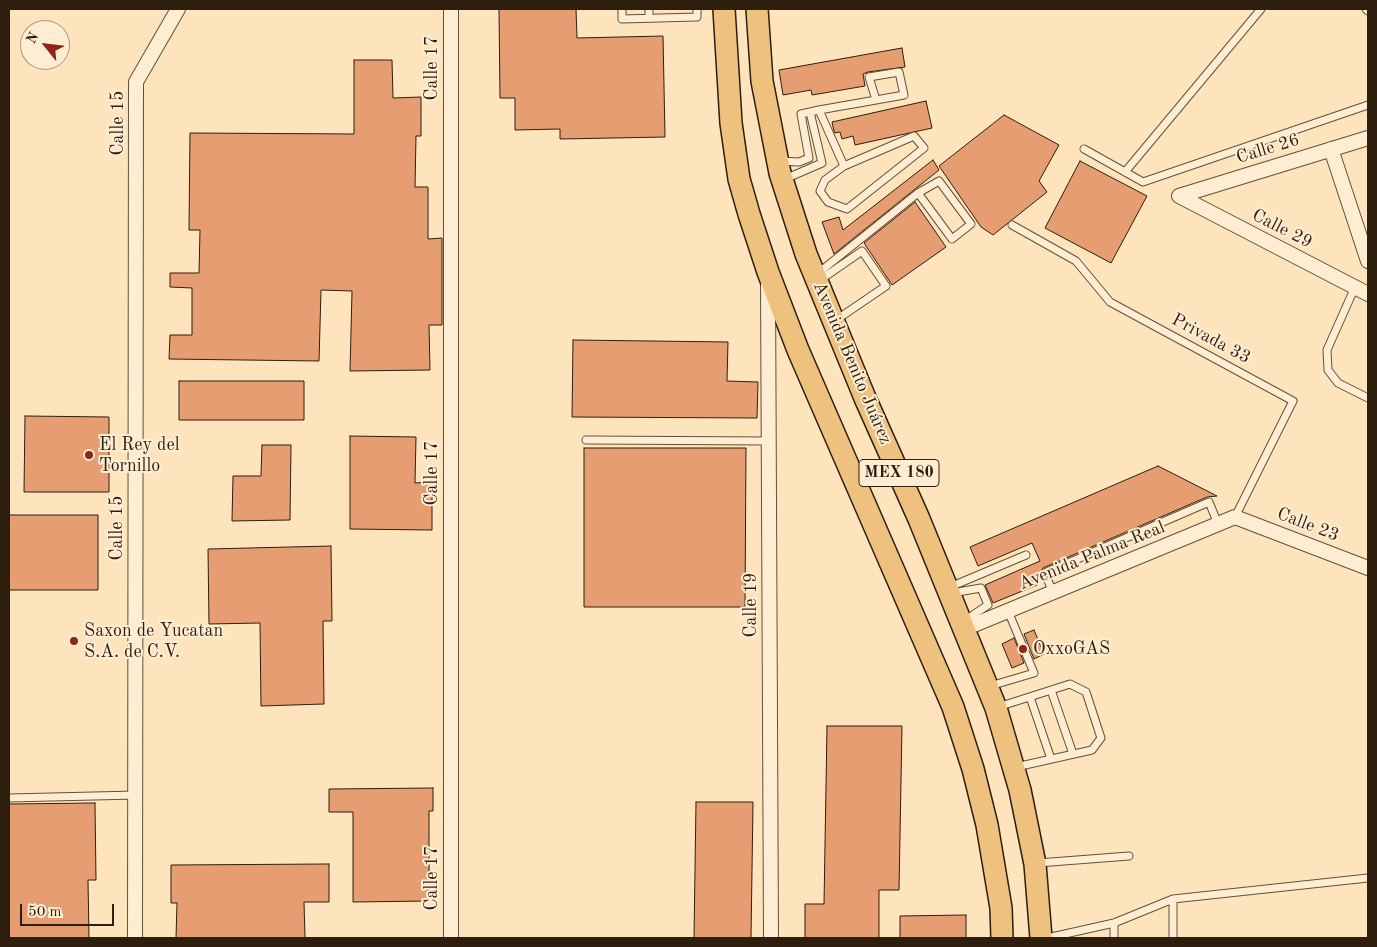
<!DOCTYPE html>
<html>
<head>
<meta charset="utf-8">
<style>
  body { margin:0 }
  #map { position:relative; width:1377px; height:947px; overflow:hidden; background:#fde4bc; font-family:"Old Standard TT",serif }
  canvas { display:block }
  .frame { position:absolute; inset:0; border:10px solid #2e1e0e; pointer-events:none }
  .north { position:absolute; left:20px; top:20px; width:50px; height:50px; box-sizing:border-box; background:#feedd3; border:1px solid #ab9a84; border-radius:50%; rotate:299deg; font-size:14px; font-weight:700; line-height:20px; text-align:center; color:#2e1e0e }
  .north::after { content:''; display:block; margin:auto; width:18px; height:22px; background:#8f2418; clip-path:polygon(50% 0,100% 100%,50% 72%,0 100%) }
  .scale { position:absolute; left:20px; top:904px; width:94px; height:22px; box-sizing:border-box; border:2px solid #2e1e0e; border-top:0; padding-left:6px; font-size:15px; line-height:18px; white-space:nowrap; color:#2e1e0e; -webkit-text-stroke:4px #feedd3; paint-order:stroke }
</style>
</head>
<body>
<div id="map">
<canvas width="1377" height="947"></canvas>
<div class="frame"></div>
<div class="north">N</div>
<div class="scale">50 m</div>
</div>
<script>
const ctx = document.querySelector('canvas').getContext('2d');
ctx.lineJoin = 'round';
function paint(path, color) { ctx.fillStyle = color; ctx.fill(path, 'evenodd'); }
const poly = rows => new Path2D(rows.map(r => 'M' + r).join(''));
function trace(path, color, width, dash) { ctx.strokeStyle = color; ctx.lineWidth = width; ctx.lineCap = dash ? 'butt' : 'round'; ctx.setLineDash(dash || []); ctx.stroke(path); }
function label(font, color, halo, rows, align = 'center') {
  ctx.font = font + ' "Old Standard TT",serif'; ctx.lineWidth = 4; ctx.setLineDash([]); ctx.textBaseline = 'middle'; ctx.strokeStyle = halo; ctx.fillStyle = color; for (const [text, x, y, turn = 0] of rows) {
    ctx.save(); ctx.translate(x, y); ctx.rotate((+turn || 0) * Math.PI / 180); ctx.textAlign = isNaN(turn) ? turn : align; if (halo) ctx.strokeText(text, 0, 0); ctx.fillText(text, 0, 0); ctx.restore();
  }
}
const building = poly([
  [499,9,576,9,577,38,663,36,665,137,560,139,560,129,515,130,515,98,500,98,499,9],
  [902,48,905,67,868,72,863,74,865,86,812,95,811,90,783,95,779,70,902,48],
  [354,60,392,60,393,98,421,97,421,136,416,136,415,187,428,187,428,239,442,238,442,325,429,325,430,370,350,371,352,291,321,290,319,361,169,359,170,335,192,335,192,288,170,287,170,273,199,273,200,230,189,230,190,133,354,134,354,60],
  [926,101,932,128,855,145,853,136,842,139,840,132,835,133,834,131,832,122,926,101],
  [1004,115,1059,145,1039,181,1047,192,993,235,981,227,939,166,1004,115],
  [933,160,939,170,834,254,822,222,839,217,843,230,933,160],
  [1080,161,1147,196,1111,263,1045,228,1080,161],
  [915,202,946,247,892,285,864,243,915,202],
  [573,340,728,342,727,381,758,382,757,418,572,417,573,340],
  [179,381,304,381,304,420,179,420,179,381],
  [25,416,109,417,109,492,24,492,25,416],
  [350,436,416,437,415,483,432,482,432,530,350,529,350,436],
  [262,445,291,445,290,520,232,521,233,476,261,476,262,445],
  [584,448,746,448,745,607,584,607,584,448],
  [1158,466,1217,496,1207,497,1043,568,1040,573,1033,576,1037,585,993,603,985,585,1040,561,1032,543,978,566,970,547,1158,466],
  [9,515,98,515,98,590,9,590,9,515],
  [331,546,332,621,323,621,324,704,261,706,260,623,209,624,208,549,331,546],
  [1034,630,1044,654,1034,659,1024,634,1034,630],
  [1014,638,1024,663,1012,668,1002,644,1014,638],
  [827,726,902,726,899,890,879,890,879,938,805,938,805,904,824,904,827,726],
  [433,788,433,811,429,811,429,901,353,902,353,812,329,812,329,789,433,788],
  [696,802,753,802,751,938,694,938,696,802],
  [95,803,96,880,88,880,89,938,9,938,9,804,95,803],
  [329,864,329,902,304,902,305,938,176,938,177,903,171,903,171,865,329,864],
  [966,915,966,938,900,938,900,916,966,915]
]);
const service = poly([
  [622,9,622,19,697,17,697,9],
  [649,9,649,18],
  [1366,9,1368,11],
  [1084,149,1143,182,1368,105],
  [780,161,799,162,809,158,801,114,819,110],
  [844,166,825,180,820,191,828,202,847,209,924,148,914,136,844,166,819,110,876,100,904,95,899,72,869,77,876,100],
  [1125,172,1261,9],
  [785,179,822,163,810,112],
  [1012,225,1076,261,1110,302,1293,401,1235,517],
  [817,274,918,193,939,181,971,224,952,239,918,193],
  [820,280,862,251,886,286,836,320],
  [1355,287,1327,350,1328,370,1338,383,1368,398],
  [586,440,768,441],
  [950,587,1026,555],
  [952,593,981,588,988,605,964,621],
  [1053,593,1045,573,1209,502,1218,524],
  [990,686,1034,673,1008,611],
  [1051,690,1073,754],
  [1030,697,1051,759],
  [998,707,1070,684,1086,692,1101,738,1092,750,1016,767],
  [9,798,136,795],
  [1038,863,1129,856],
  [1173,899,1173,938],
  [1047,938,1114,923,1173,899,1368,878],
  [1114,938,1114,923]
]);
const minor = poly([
  [1331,149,1368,261],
  [1179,196,1368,294],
  [1179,196,1368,138],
  [768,283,771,938],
  [964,629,1235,517,1368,568],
  [135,938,136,82,178,9],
  [451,938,451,9]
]);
const primary = poly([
  [724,9,731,123,739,179,749,214,768,272,798,350,953,707,973,769,987,825,1001,908,1002,938],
  [757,9,762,81,780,173,806,254,865,398,919,519,996,708,1020,790,1035,864,1041,938]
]);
const markers = [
  [89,455,5,"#8f2418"],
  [74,641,5,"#8f2418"],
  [1023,649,5,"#8f2418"]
];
const shields = [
  [899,473,80]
];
const shieldNames = [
  ["MEX 180",899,473]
];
const streetNames = [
  ["Calle 17",432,68,-90],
  ["Calle 15",118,123,-90],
  ["Calle 26",1268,149,-17],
  ["Calle 29",1282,229,27],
  ["Privada 33",1211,339,28],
  ["Avenida Benito Juárez",852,363,67],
  ["Calle 17",432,473,-90],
  ["Calle 23",1308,525,21],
  ["Calle 15",117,528,-90],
  ["Avenida Palma Real",1092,556,-22],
  ["Calle 19",751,605,-90],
  ["Calle 17",432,878,-90]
];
const poiNames = [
  ["El Rey del",99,445],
  ["Tornillo",99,466],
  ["Saxon de Yucatan",84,631],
  ["S.A. de C.V.",84,652],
  ["OxxoGAS",1033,649]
];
paint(building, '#e59d71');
trace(building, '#2e1e0e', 1);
trace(service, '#62503a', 9);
trace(minor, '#62503a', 16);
trace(primary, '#2e1e0e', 24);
trace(service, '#feedd3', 7);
trace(minor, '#feedd3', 14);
trace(primary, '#eec27e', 21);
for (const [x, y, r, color] of markers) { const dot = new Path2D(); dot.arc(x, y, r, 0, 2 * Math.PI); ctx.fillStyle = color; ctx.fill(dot); trace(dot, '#feedd3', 2); }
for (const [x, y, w] of shields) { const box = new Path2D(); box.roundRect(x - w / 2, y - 13.5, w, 27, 4); ctx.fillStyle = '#feedd3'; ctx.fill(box); trace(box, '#2e1e0e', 1); }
label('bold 16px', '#2e1e0e', null, shieldNames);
label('18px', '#2e1e0e', '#feedd3', streetNames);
label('18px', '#2e1e0e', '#feedd3', poiNames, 'left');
</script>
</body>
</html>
